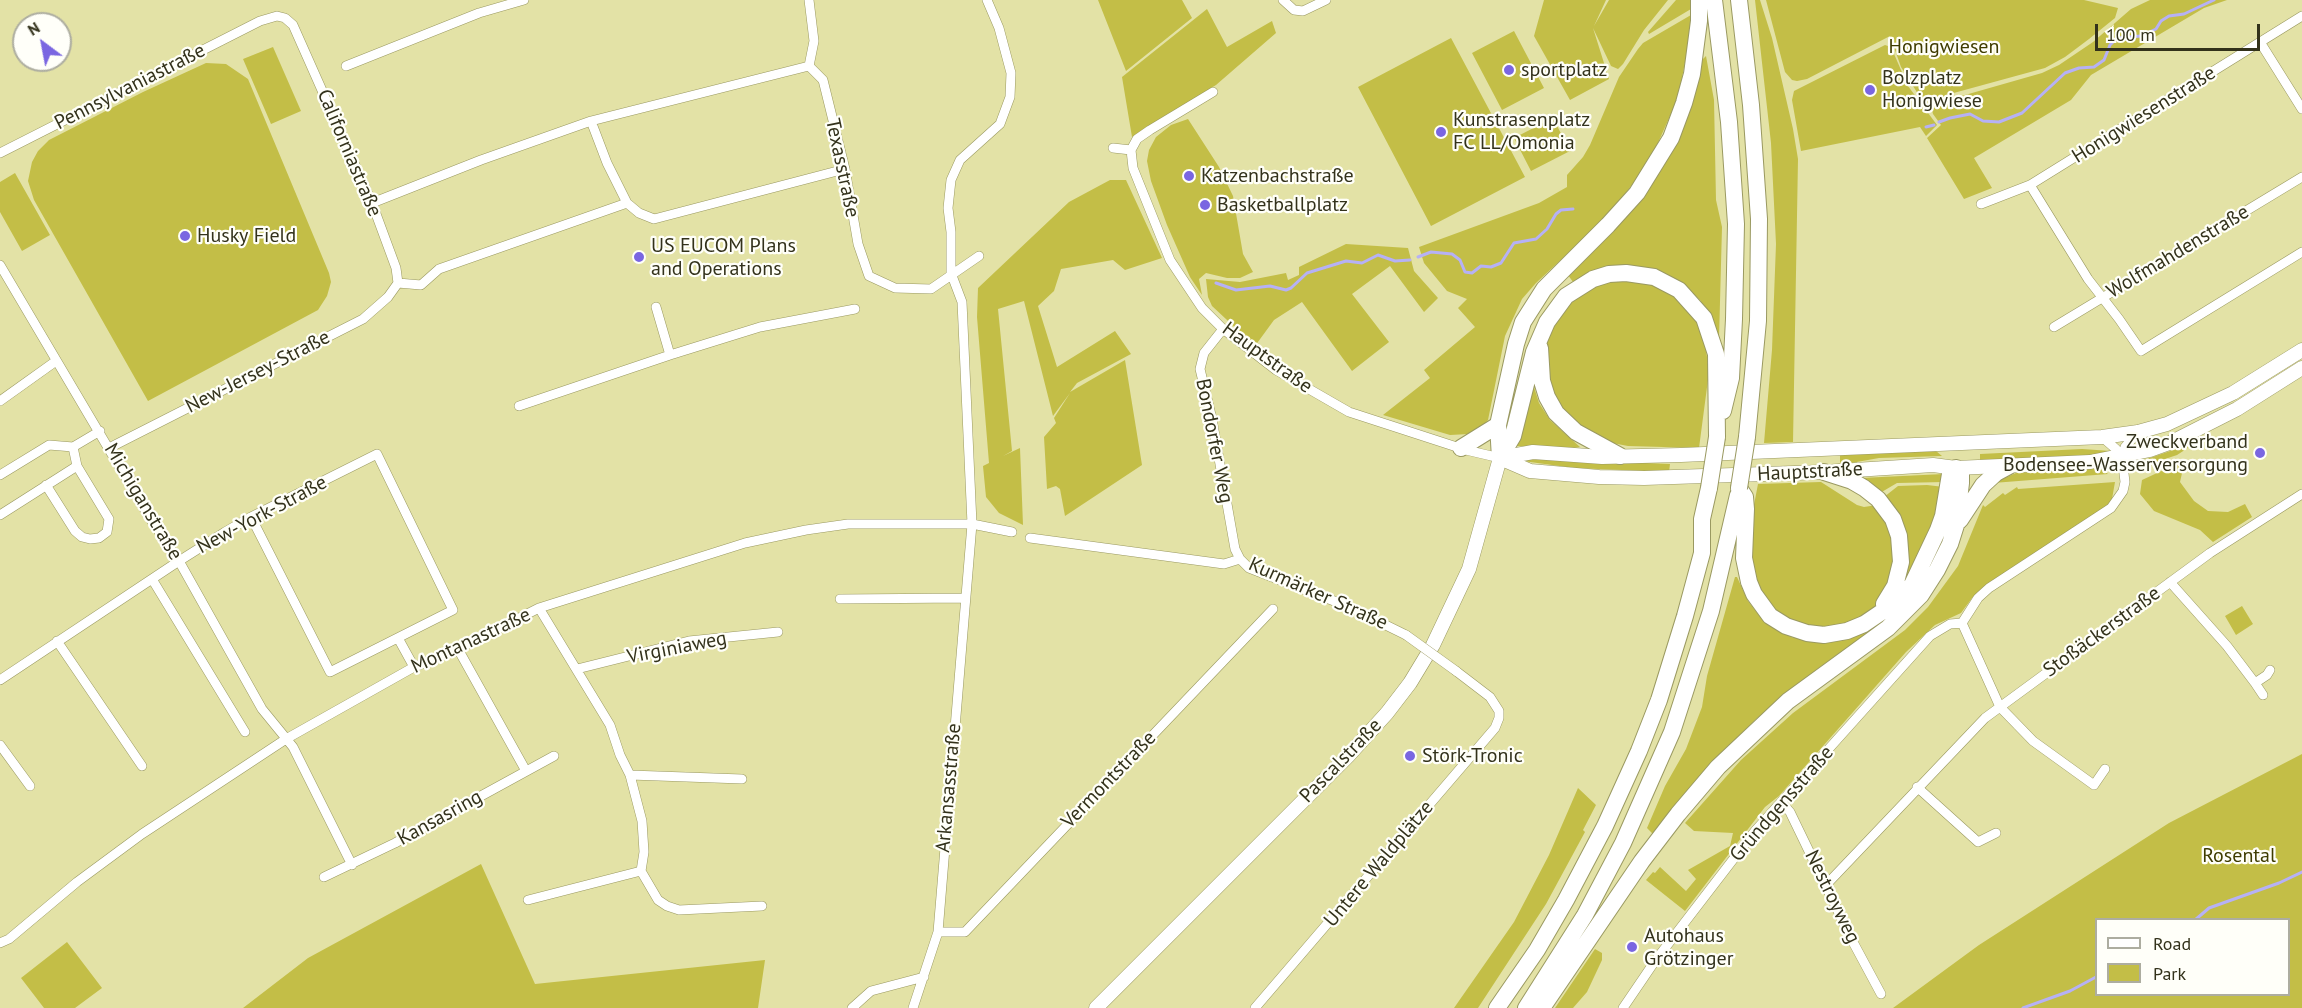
<!DOCTYPE html>
<html>
<head>
<meta charset="utf-8">
<style>
  body { margin:0 }
  #map { position:relative; width:2302px; height:1008px; overflow:hidden; background:#e3e2a6; font-family:"PT Sans",sans-serif }
  canvas { display:block }
  .legend { position:absolute; left:2095px; top:918px; width:195px; height:78px; box-sizing:border-box; background:#fffff9; border:2px solid #adada0; margin:0; padding:8px 10px; list-style:none; font-size:18px; color:#33321b }
  .legend li { display:flex; align-items:center; gap:12px; height:30px }
  .legend b { width:30px; border:2px solid #adada0 }
  .north { position:absolute; left:12px; top:12px; width:60px; height:60px; box-sizing:border-box; background:#fffff9; border:2px solid #adada0; border-radius:50%; rotate:328deg; font-size:16px; font-weight:700; line-height:24px; text-align:center; color:#33321b }
  .north::after { content:''; display:block; margin:auto; width:21px; height:27px; background:#7a66e1; clip-path:polygon(50% 0,100% 100%,50% 72%,0 100%) }
  .scale { position:absolute; left:2095px; top:24px; width:165px; height:27px; box-sizing:border-box; border:3px solid #33321b; border-top:0; padding-left:8px; font-size:18px; line-height:21px; white-space:nowrap; color:#33321b; -webkit-text-stroke:4px #fffff9; paint-order:stroke }
</style>
</head>
<body>
<div id="map">
<canvas width="2302" height="1008"></canvas>
<ul class="legend">
<li><b style="height:8px;background:#fff"></b>Road</li>
<li><b style="height:16px;background:#c3be47"></b>Park</li>
</ul>
<div class="north">N</div>
<div class="scale">100 m</div>
</div>
<script>
const ctx = document.querySelector('canvas').getContext('2d');
ctx.lineJoin = 'round';
function paint(path, color) { ctx.fillStyle = color; ctx.fill(path, 'evenodd'); }
const poly = rows => new Path2D(rows.map(r => 'M' + r).join(''));
function trace(path, color, width, dash) { ctx.strokeStyle = color; ctx.lineWidth = width; ctx.lineCap = dash ? 'butt' : 'round'; ctx.setLineDash(dash || []); ctx.stroke(path); }
function label(font, color, halo, rows, align = 'center') {
  ctx.font = font + ' "PT Sans",sans-serif'; ctx.lineWidth = 4.5; ctx.setLineDash([]); ctx.textBaseline = 'middle'; ctx.strokeStyle = halo; ctx.fillStyle = color; for (const [text, x, y, turn = 0] of rows) {
    ctx.save(); ctx.translate(x, y); ctx.rotate((+turn || 0) * Math.PI / 180); ctx.textAlign = isNaN(turn) ? turn : align; if (halo) ctx.strokeText(text, 0, 0); ctx.fillText(text, 0, 0); ctx.restore();
  }
}
const green = poly([
  [1098,0,1182,0,1192,18,1126,71],
  [1544,0,1606,0,1594,26,1609,0,1668,0,1644,30,1623,64,1618,69,1611,66,1593,28,1609,79,1570,100,1534,36],
  [1676,0,1691,0,1691,9,1649,34,1648,32],
  [1755,0,1760,0,1772,38,1793,129,1798,159,1793,442,1764,443,1772,350,1776,244,1771,143],
  [1766,0,2084,0,2118,8,2115,18,2089,39,2065,57,2045,68,1950,94,1925,105,1901,67,1890,36,1807,79,1797,81,1792,80,1785,72],
  [2150,0,2227,0,2204,8,2091,75,2071,100,1974,158,1992,188,1964,199,1927,138,1941,125,1933,114,1932,110,1934,108,1951,99,2042,73,2059,65,2093,42,2131,9],
  [1207,9,1227,47,1272,21,1276,33,1216,85,1132,137,1122,77],
  [1691,15,1690,37,1678,98,1649,163,1607,217,1536,283,1522,299,1505,336,1488,420,1483,426,1469,434,1450,435,1383,415,1430,378,1424,370,1475,327,1458,308,1467,299,1447,291,1424,263,1419,247,1539,203,1567,187,1567,175,1583,157,1590,145,1619,77,1638,49,1643,43],
  [1514,31,1544,88,1502,110,1472,53],
  [1451,38,1525,177,1431,226,1358,87],
  [1885,45,1891,47,1908,86,1937,125,1926,136,1920,127,1801,151,1792,100,1794,91],
  [273,47,301,111,271,124,243,59],
  [1706,56,1714,100,1716,200,1722,227,1719,339,1710,315,1700,300,1680,282,1665,274,1639,266,1628,266,1586,275,1573,282,1568,275,1609,235,1700,76,1702,60],
  [206,63,226,64,248,79,329,273,331,282,327,296,318,310,148,401,34,200,28,181,32,162,38,151,49,140,143,92],
  [1553,118,1570,151,1531,171,1514,138],
  [1188,119,1219,167,1233,196,1243,254,1253,272,1240,278,1227,278,1206,273,1199,279,1202,295,1190,277,1167,225,1151,181,1147,161,1149,150,1156,137,1171,125],
  [15,173,50,235,22,251,0,212,0,182],
  [1110,180,1126,180,1162,258,1125,270,1113,260,1061,269,1054,291,1038,306,1057,367,1115,331,1131,354,1077,383,1070,392,1125,360,1142,465,1065,516,1060,489,1056,486,1047,489,1044,437,1056,423,1054,418,1070,393,1053,416,1024,301,998,309,1012,451,1003,456,1020,448,1023,525,999,513,986,497,983,466,989,463,977,317,978,288,1069,202],
  [1346,244,1408,248,1414,271,1438,298,1424,312,1390,266,1352,294,1389,342,1352,371,1302,302,1274,320,1255,346,1212,306,1208,297,1206,279,1240,282,1286,273,1288,280,1299,275,1299,267],
  [1612,280,1639,280,1668,291,1694,316,1705,342,1709,372,1699,448,1628,446,1607,442,1577,427,1551,395,1545,350,1549,335,1566,306,1589,289],
  [1534,387,1539,403,1550,420,1580,447,1574,448,1516,446],
  [2211,433,2177,455,2138,468,2144,460,2176,449],
  [2082,449,2111,451,2093,456,1980,461,1980,454],
  [1936,451,1942,456,1879,458,1840,465,1840,453],
  [1524,458,1670,464,1669,472,1574,468,1523,461],
  [2185,460,2180,482,2194,501,2208,511,2228,512,2245,504,2252,517,2213,542,2200,530,2154,511,2140,494,2142,480],
  [2092,468,2103,470,2108,474,1993,483,2016,473],
  [1944,474,1944,482,1897,483,1880,493,1861,478],
  [1821,482,1857,505,1864,507,1877,505,1892,528,1896,562,1879,603,1867,614,1846,625,1810,628,1776,613,1765,599,1751,566,1753,510,1758,484],
  [2115,482,2112,499,2106,508,1988,584,1972,598,1961,613,1935,625,1906,652,1779,796,1765,807,1685,911,1646,880,1653,872,1655,873,1660,867,1686,891,1696,879,1688,870,1730,846,1733,833,1694,831,1685,823,1741,760,1793,713,1905,630,1928,607,1958,566,1983,505,1985,507,2003,493,2005,495,2017,487,2018,489],
  [1927,485,1944,487,1941,505,1907,579,1903,577,1884,497,1898,486],
  [1735,577,1737,577,1748,601,1762,619,1791,637,1814,642,1834,642,1874,629,1820,667,1756,719,1711,764,1676,804,1653,834,1647,828,1665,786,1686,749,1702,707,1707,676],
  [2242,606,2253,624,2236,635,2225,616],
  [2302,754,2302,1008,1893,1008,1979,945,2169,823],
  [2096,920,2288,920,2288,994,2096,994],
  [1578,788,1596,805,1583,830,1585,832,1546,904,1478,1008,1454,1008,1514,922,1549,855],
  [481,864,535,984,765,960,758,1008,243,1008,308,958],
  [67,942,102,988,75,1008,44,1008,21,978],
  [1595,949,1602,953,1602,960,1587,992,1573,1008,1555,1008]
]);
const stream = poly([
  [1939,122,1950,118,1970,114,1983,121,1999,122,2022,113,2065,73,2079,68,2094,67,2104,60,2110,45,2117,38,2141,36,2156,29,2161,21,2169,16,2184,14,2214,0],
  [1926,127,1934,125],
  [1418,257,1431,252,1452,254,1460,260,1465,272,1472,273,1481,266,1491,267,1501,263,1514,243,1536,239,1547,229,1556,214,1561,210,1573,209],
  [1216,283,1236,290,1270,286,1286,290,1291,288,1307,273,1346,261,1362,263,1378,255,1395,261,1410,260],
  [2195,920,2209,908,2279,883,2302,872],
  [2023,1008,2070,991,2096,977]
]);
const street = poly([
  [1283,0,1294,10,1303,11,1326,0],
  [2260,42,2302,109],
  [346,66,479,13,524,0],
  [809,66,823,80,845,169,858,244,869,276,895,288,931,289,979,256],
  [809,66,814,41,809,0],
  [591,121,607,163,627,203],
  [1113,148,1131,150],
  [1131,150,1133,168,1170,260,1202,308,1223,329,1276,370,1349,412,1466,450,1500,458],
  [1131,150,1137,139,1150,130,1213,92],
  [0,153,260,21,277,16,285,18,293,25,372,203,396,268,398,283],
  [2030,185,2088,279,2119,319,2141,351,2302,252],
  [372,203,481,160,591,121,809,66],
  [1981,204,2030,185,2302,16],
  [0,265,149,517,179,561,262,709,293,747,352,865],
  [398,283,421,285,439,269,627,203,639,213,654,219,845,169],
  [656,307,670,355],
  [2054,327,2302,177],
  [1223,329,1204,353,1200,369,1212,419,1235,549,1240,559,1249,568,1347,606,1406,635],
  [0,401,56,361],
  [519,406,670,355,760,327,855,309],
  [2102,437,2116,449,2122,457],
  [109,448,363,319,388,297,398,283],
  [0,475,49,445,73,447],
  [46,485,75,531,82,537,90,539,99,538,107,532,109,519,77,466],
  [0,515,77,466,73,447,100,431],
  [1030,538,1224,564,1240,559],
  [152,579,245,732],
  [2170,582,2227,646,2255,683,2267,675,2270,670],
  [840,599,965,598],
  [539,608,610,725,620,755,630,775,642,821,644,852,641,871,658,900,667,906,679,910,762,906],
  [1962,623,1978,598,1989,588,2111,508,2123,491,2125,482,2122,457,2125,447,2138,432],
  [1962,623,2000,707,2033,741,2094,785,2105,769],
  [398,638,414,667],
  [57,641,142,766],
  [458,649,526,771],
  [577,669,689,641,778,632],
  [0,680,179,561,225,532,251,517,377,454,453,610,330,672,251,517],
  [2255,683,2263,695],
  [0,745,30,786],
  [630,775,742,779],
  [1917,787,1978,842,1996,833],
  [1782,803,1790,812,1853,942,1881,994],
  [324,877,395,843,554,756],
  [1826,885,1985,718,2210,553,2302,494],
  [528,900,641,871],
  [938,932,965,932,1273,609],
  [0,943,9,939,77,882,142,834,286,739,414,667,458,649,539,608,745,543,806,530,848,524,972,524,1012,532],
  [852,1008,871,991,924,977],
  [913,1008,938,932,972,524,962,302,951,273,951,232,948,208,951,180,960,160,1000,124,1010,97,1011,73,999,28,987,0],
  [1255,1008,1495,728,1499,718,1499,711,1490,697,1456,671],
  [1623,1008,1655,961,1755,831,1930,636,1950,624,1962,623]
]);
const secondary = poly([
  [1500,458,1530,471,1599,477,1644,478,1824,472,1933,465,1956,468,2090,462,2150,450,2172,442,2237,409,2302,368],
  [1500,458,1533,452,1602,457,1681,455,2102,437,2138,432,2167,424,2233,393,2302,350],
  [1096,1008,1348,756,1387,713,1410,683,1433,645,1469,569,1500,458]
]);
const highway = poly([
  [1714,0,1729,122,1736,224,1734,319,1731,378,1723,411],
  [1739,0,1751,105,1759,219,1758,321,1747,437],
  [1540,348,1542,381,1547,397,1556,413,1576,432,1620,456],
  [1461,448,1498,425],
  [1500,458,1498,425,1516,344,1523,322,1544,289,1608,225,1637,193,1671,138,1684,103,1692,74,1699,21,1699,0],
  [1500,458,1513,436,1534,352,1547,322,1566,296,1593,279,1609,274,1626,273,1654,277,1679,290,1704,318,1716,354,1717,437],
  [1824,472,1852,481,1864,488,1878,499,1893,519,1899,536,1901,562,1895,586,1884,604],
  [1960,520,1983,485,1996,473,2009,466],
  [1497,1008,1537,950,1566,900,1605,826,1639,751,1659,700,1685,616,1702,553,1702,519,1709,488],
  [1526,1008,1585,915,1623,843,1672,732,1711,611,1738,495],
  [1542,1008,1642,861,1678,814,1718,767,1788,701,1888,628,1921,595,1937,570,1950,544,1956,525,1961,483,1961,474,1956,468,1950,474,1943,516,1938,530,1912,585,1892,605,1864,624,1847,631,1824,635,1807,633,1786,626,1770,616,1754,594,1749,582,1744,558,1746,509,1745,497,1739,488]
]);
const streetBridge = poly([
  [1406,635,1456,671]
]);
const highwayBridge = poly([
  [1709,488,1717,437],
  [1739,488,1747,437]
]);
const markers = [
  [1509,70,6,"#7a66e1"],
  [1870,90,6,"#7a66e1"],
  [1441,132,6,"#7a66e1"],
  [1189,176,6,"#7a66e1"],
  [1205,205,6,"#7a66e1"],
  [185,236,6,"#7a66e1"],
  [639,257,6,"#7a66e1"],
  [2260,453,6,"#7a66e1"],
  [1410,756,6,"#7a66e1"],
  [1632,947,6,"#7a66e1"]
];
const parkNames = [
  ["Honigwiesen",1944,47],
  ["Rosental",2239,856]
];
const poiNames = [
  ["sportplatz",1521,70],
  ["Bolzplatz",1882,78],
  ["Honigwiese",1882,101],
  ["Kunstrasenplatz",1453,120],
  ["FC LL/Omonia",1453,143],
  ["Katzenbachstraße",1201,176],
  ["Basketballplatz",1217,205],
  ["Husky Field",197,236],
  ["US EUCOM Plans",651,246],
  ["and Operations",651,269],
  ["Zweckverband",2248,442,"right"],
  ["Bodensee-Wasserversorgung",2248,465,"right"],
  ["Störk-Tronic",1422,756],
  ["Autohaus",1644,936],
  ["Grötzinger",1644,959]
];
const streetNames = [
  ["Pennsylvaniastraße",130,87,-27],
  ["Honigwiesenstraße",2144,115,-32],
  ["Californiastraße",349,153,67],
  ["Texasstraße",842,168,78],
  ["Wolfmahdenstraße",2178,252,-31],
  ["Hauptstraße",1267,358,36],
  ["New-Jersey-Straße",258,372,-27],
  ["Bondorfer Weg",1214,441,79],
  ["Hauptstraße",1810,472,-3],
  ["Michiganstraße",143,502,59],
  ["New-York-Straße",262,515,-28],
  ["Kurmärker Straße",1318,594,24],
  ["Stoßäckerstraße",2102,632,-36],
  ["Montanastraße",471,641,-25],
  ["Virginiaweg",677,648,-11],
  ["Pascalstraße",1341,761,-46],
  ["Vermontstraße",1109,780,-46],
  ["Arkansasstraße",949,788,-85],
  ["Gründgensstraße",1782,804,-49],
  ["Kansasring",440,818,-29],
  ["Untere Waldplätze",1379,864,-50],
  ["Nestroyweg",1832,897,64]
];
paint(green, '#c3be47');
trace(stream, '#b6b1f5', 3);
trace(street, '#9a9961', 10);
trace(secondary, '#9a9961', 15);
trace(highway, '#9a9961', 18);
trace(street, '#fff', 9);
trace(secondary, '#fff', 14);
trace(highway, '#fff', 16);
trace(streetBridge, '#9a9961', 10, []);
trace(highwayBridge, '#9a9961', 18, []);
trace(streetBridge, '#fff', 9);
trace(highwayBridge, '#fff', 16);
for (const [x, y, r, color] of markers) { const dot = new Path2D(); dot.arc(x, y, r, 0, 2 * Math.PI); ctx.fillStyle = color; ctx.fill(dot); trace(dot, '#fffff9', 2); }
label('20px', '#3f3c00', '#fffff9', parkNames);
label('20px', '#33321b', '#fffff9', poiNames, 'left');
label('20px', '#33321b', '#fffff9', streetNames);
</script>
</body>
</html>
